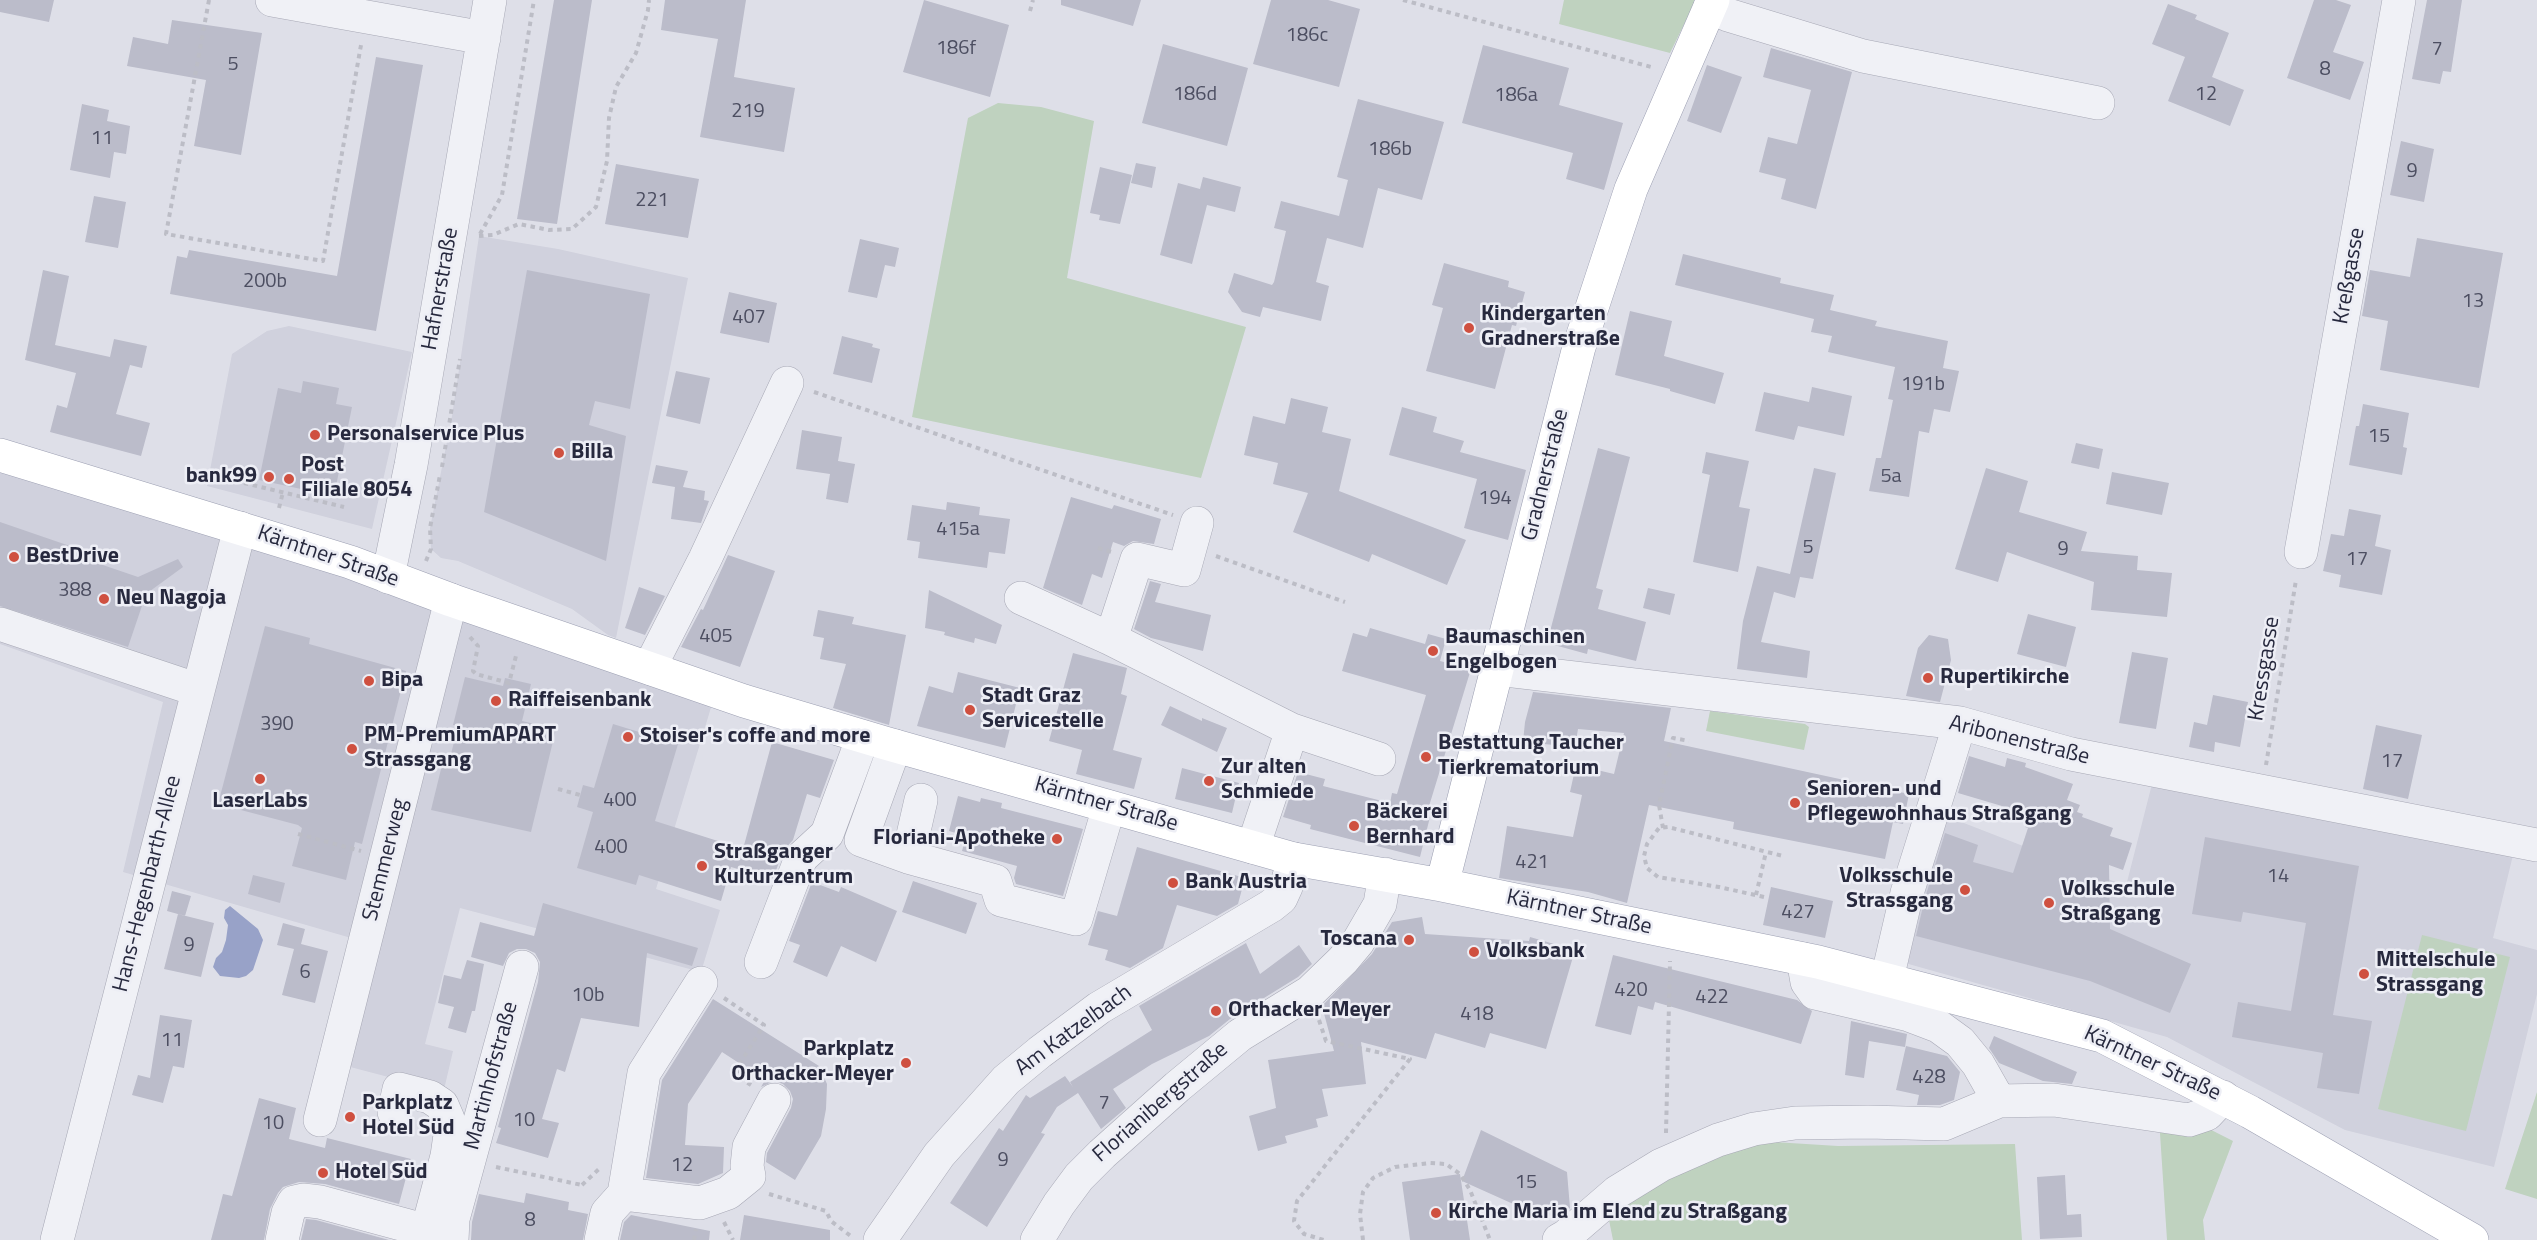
<!DOCTYPE html>
<html>
<head>
<meta charset="utf-8">
<style>
  body { margin:0 }
  canvas { display:block; background:#dedfe8 }
</style>
</head>
<body>
<canvas width="2537" height="1240"></canvas>
<script>
const ctx = document.querySelector('canvas').getContext('2d');
ctx.lineJoin = 'round';
function paint(path, color) { ctx.fillStyle = color; ctx.fill(path, 'evenodd'); }
const poly = rows => new Path2D(rows.map(r => 'M' + r).join(''));
function trace(path, color, width, dash) { ctx.strokeStyle = color; ctx.lineWidth = width; ctx.lineCap = dash ? 'butt' : 'round'; ctx.setLineDash(dash || []); ctx.stroke(path); }
function label(font, color, halo, rows, align = 'center') {
  ctx.font = font + ' "Titillium Web",sans-serif'; ctx.lineWidth = 5; ctx.setLineDash([]); ctx.textBaseline = 'middle'; ctx.strokeStyle = halo; ctx.fillStyle = color; for (const [text, x, y, turn = 0] of rows) {
    ctx.save(); ctx.translate(x, y); ctx.rotate((+turn || 0) * Math.PI / 180); ctx.textAlign = isNaN(turn) ? turn : align; if (halo) ctx.strokeText(text, 0, 0); ctx.fillText(text, 0, 0); ctx.restore();
  }
}
const built = poly([
  [479,236,558,249,688,278,616,638,608,635,572,609,458,561,441,558,431,549,430,528,452,416],
  [289,326,412,352,372,529,207,486,232,354,267,331],
  [0,454,716,691,656,889,720,910,701,972,460,908,425,1044,453,1051,443,1094,415,1084,335,1063,365,942,123,872,163,702,0,644],
  [2153,780,2513,855,2493,938,2537,950,2537,994,2494,1167,2345,1130,2167,1037,1905,963,1933,811,2126,886]
]);
const green = poly([
  [1564,0,1696,0,1670,53,1559,24],
  [998,103,1041,107,1094,121,1067,278,1246,327,1201,478,912,417,968,118],
  [1710,711,1805,724,1809,727,1804,750,1706,731],
  [2422,935,2510,957,2466,1131,2378,1109],
  [2537,1092,2537,1199,2505,1189],
  [2158,1103,2233,1141,2203,1220,2205,1240,2167,1240],
  [1742,1140,1838,1146,2015,1144,2022,1240,1613,1240,1607,1210]
]);
const water = poly([
  [230,906,258,929,263,940,253,970,246,976,239,978,220,976,213,967,216,958,222,952,226,940,228,925,224,918,225,910]
]);
const building = poly([
  [0,0,54,0,49,22,0,12],
  [554,0,592,0,557,224,517,219],
  [665,0,746,0,734,77,795,88,784,152,700,137,718,39,661,30],
  [924,0,1009,25,990,97,903,72],
  [1061,0,1141,0,1133,26,1061,5],
  [1271,0,1328,0,1360,9,1339,87,1253,64],
  [2314,0,2336,0,2351,5,2333,52,2364,62,2350,100,2287,78],
  [2427,0,2462,0,2451,72,2443,71,2440,84,2412,79],
  [2168,4,2197,15,2195,19,2229,33,2212,77,2244,90,2230,126,2168,101,2185,57,2152,44],
  [172,20,262,33,241,155,194,146,206,80,127,66,133,37,168,44],
  [1163,44,1248,68,1227,146,1142,123],
  [1483,45,1569,68,1559,105,1623,123,1604,190,1566,179,1573,153,1462,123],
  [1771,48,1852,72,1816,209,1781,199,1786,179,1759,172,1768,137,1797,144,1811,90,1763,77],
  [376,57,423,65,376,331,170,294,177,256,187,258,189,250,337,276],
  [1707,65,1742,77,1721,133,1687,121],
  [1358,99,1444,122,1422,200,1378,188,1363,248,1327,238,1316,282,1329,286,1321,321,1263,307,1260,317,1242,312,1228,292,1234,273,1272,285,1274,282,1286,231,1274,228,1281,201,1339,216,1348,180,1337,177],
  [82,104,109,110,107,121,130,126,126,154,114,152,110,178,70,170],
  [2401,141,2434,149,2424,202,2390,195],
  [1136,163,1156,167,1152,188,1131,183],
  [616,164,699,179,688,238,605,224],
  [1100,167,1132,175,1120,224,1099,220,1100,215,1090,213],
  [1203,177,1241,187,1235,212,1207,205,1192,264,1160,255,1178,183,1200,189],
  [94,196,126,202,118,248,85,242],
  [2417,238,2503,253,2479,388,2380,370,2388,321,2362,316,2370,270,2410,277],
  [860,239,899,248,895,267,885,265,877,298,848,292],
  [1683,254,1781,278,1780,283,1834,295,1830,310,1877,321,1875,326,1948,341,1943,368,1959,371,1950,412,1934,409,1929,433,1919,431,1909,497,1869,491,1876,458,1881,458,1893,400,1888,399,1895,367,1828,352,1832,336,1811,332,1814,319,1675,285],
  [1444,263,1509,281,1508,287,1525,292,1516,326,1512,325,1495,389,1426,371,1443,308,1432,305],
  [43,270,69,276,55,345,110,357,114,339,147,346,142,368,130,365,116,414,150,423,141,456,50,432,57,405,67,408,76,373,25,360],
  [527,270,650,294,630,409,595,401,589,425,626,436,606,561,484,512],
  [729,292,777,303,769,343,720,333],
  [1630,311,1672,321,1664,356,1724,373,1715,404,1670,391,1670,389,1615,375],
  [842,336,873,344,872,347,880,349,872,383,833,374],
  [676,371,710,378,700,424,666,416],
  [303,381,339,388,336,404,352,407,334,496,259,480,278,388,301,393],
  [1812,387,1852,396,1844,436,1798,426,1794,440,1755,431,1764,392,1809,402],
  [1291,398,1328,407,1322,432,1351,439,1339,491,1466,540,1447,585,1372,554,1369,562,1293,532,1308,493,1273,484,1278,463,1244,455,1253,416,1285,424],
  [2363,404,2409,413,2403,447,2407,448,2402,475,2349,465,2356,426,2359,426],
  [1402,407,1437,417,1433,432,1464,441,1460,452,1526,470,1508,540,1464,528,1477,479,1389,455],
  [802,430,842,437,838,461,855,464,848,503,826,499,830,474,796,469],
  [2076,443,2103,449,2099,469,2071,463],
  [1598,448,1630,457,1596,588,1603,590,1598,609,1646,622,1636,661,1588,649,1587,654,1547,643],
  [1706,452,1749,461,1739,507,1750,509,1738,572,1693,562,1710,475,1702,473],
  [656,465,688,471,683,487,705,491,704,500,709,501,701,523,671,519,675,487,652,483],
  [1814,468,1836,473,1813,579,1800,577,1795,598,1774,592,1761,642,1810,651,1807,678,1737,669,1743,621,1757,566,1790,574],
  [1986,468,2028,481,2019,512,2087,532,2081,551,2138,556,2137,570,2172,573,2167,617,2091,610,2094,582,2007,552,1998,582,1955,569],
  [2112,472,2169,483,2162,515,2106,504],
  [1071,497,1112,509,1114,505,1161,519,1154,544,1133,541,1124,546,1113,542,1102,578,1092,574,1082,605,1043,588],
  [947,502,980,507,979,515,1010,519,1005,554,989,552,987,568,918,558,920,542,907,540,912,505,946,510],
  [2349,509,2381,515,2375,546,2391,550,2382,595,2339,587,2341,575,2323,571,2331,534,2344,536],
  [0,522,99,556,97,563,138,577,178,559,183,567,146,594,128,647,0,606],
  [728,555,775,571,740,667,681,647,701,609,703,610],
  [1150,581,1161,584,1155,602,1211,615,1203,651,1151,638,1134,629],
  [639,587,665,596,645,635,625,628],
  [1648,588,1675,594,1670,615,1643,608],
  [929,590,1002,625,996,644,975,638,974,643,944,635,945,632,925,628],
  [818,610,854,617,852,624,906,635,889,725,833,708,846,664,820,659,824,638,813,636],
  [2028,614,2076,627,2066,667,2017,654],
  [265,626,310,638,309,644,406,671,362,844,355,842,346,880,292,866,302,828,298,825,218,804],
  [1370,628,1425,644,1428,634,1446,639,1440,661,1471,669,1426,816,1430,817,1420,857,1310,829,1311,825,1283,817,1298,772,1325,779,1323,786,1390,803,1392,793,1397,794,1426,695,1342,671,1353,633,1367,637],
  [1929,635,1948,639,1951,660,1940,702,1906,696,1918,648],
  [2132,652,2168,658,2156,729,2119,723],
  [1073,653,1127,668,1121,694,1127,696,1113,750,1142,758,1134,789,1076,774,1082,750,1049,741],
  [958,672,1020,688,1005,748,917,726,929,686,953,693],
  [465,677,503,686,505,678,531,684,522,721,556,729,531,832,431,810,442,765,448,766,458,726,453,725],
  [1533,692,1671,708,1664,741,1909,794,1903,824,1893,822,1885,859,1733,829,1734,822,1649,805,1627,903,1588,892,1499,878,1507,826,1573,837,1582,795,1570,792,1576,765,1614,774,1624,733,1578,729,1575,747,1523,742,1525,722],
  [2213,695,2248,702,2240,747,2215,742,2214,752,2189,747,2194,722,2207,725],
  [1170,706,1202,721,1202,718,1227,728,1217,752,1161,725],
  [613,724,678,744,655,821,743,849,772,742,834,760,820,798,807,794,793,840,783,851,773,879,731,867,721,901,639,875,636,885,577,868,593,812,577,807,583,785,594,788],
  [2376,725,2422,735,2408,799,2363,789],
  [1969,756,2005,767,2007,758,2026,763,2025,767,2073,784,2067,800,2080,805,2077,812,2083,814,2082,817,2113,828,2110,836,2132,843,2123,870,2109,865,2110,929,2191,964,2170,1013,2090,981,1916,936,1925,898,1945,833,1978,845,1973,862,2013,873,2028,828,2025,827,2029,814,1958,793],
  [1182,768,1239,783,1232,813,1175,799],
  [958,796,980,802,981,798,1002,803,1001,808,1083,829,1063,896,1016,884,1014,878,1017,866,962,851,966,836,949,831],
  [2205,837,2359,866,2333,1015,2372,1021,2359,1094,2317,1088,2323,1053,2232,1037,2238,1002,2291,1011,2306,923,2243,912,2241,922,2192,914],
  [1137,847,1245,878,1238,904,1217,916,1177,905,1163,948,1130,968,1105,960,1108,950,1088,945,1098,911,1117,916],
  [253,875,285,883,280,903,248,894],
  [913,881,977,903,966,934,902,912],
  [812,882,839,892,841,887,897,911,876,962,841,946,827,977,793,962,800,945,789,941],
  [1771,887,1833,901,1825,938,1763,925],
  [172,891,191,896,185,916,167,911],
  [543,903,698,948,692,966,647,953,639,1027,581,1018,565,1072,557,1069,542,1119,559,1123,548,1158,496,1143,501,1128,498,1127,538,982,540,962,535,953,526,949,517,949,509,953,503,966,471,957,480,922,534,936],
  [178,914,214,923,201,977,164,969],
  [1422,917,1425,934,1529,941,1530,937,1575,950,1546,1049,1490,1033,1485,1048,1435,1033,1426,1059,1361,1042,1366,1084,1322,1089,1328,1116,1316,1119,1318,1127,1285,1136,1287,1143,1258,1151,1249,1116,1276,1108,1268,1060,1334,1051,1322,1006,1372,954,1392,922],
  [283,923,305,929,301,944,328,951,315,1003,282,995,294,949,277,945],
  [1246,943,1260,974,1299,945,1312,964,1298,977,1230,1019,1209,1036,1152,1064,1113,1089,1126,1108,1101,1129,1078,1093,1057,1107,1041,1133,1045,1134,987,1227,950,1203,999,1128,1003,1131,1026,1095,1030,1098,1065,1076,1073,1087,1070,1082,1152,1030,1139,1006],
  [1613,955,1797,1000,1812,1011,1801,1044,1655,1002,1653,1010,1638,1006,1631,1035,1595,1026],
  [467,960,484,964,475,1011,472,1011,466,1033,448,1028,454,1007,438,1003,444,975,461,979],
  [713,999,819,1066,827,1084,826,1109,821,1136,795,1180,766,1162,767,1153,791,1108,793,1099,790,1091,783,1084,774,1081,761,1087,765,1080,722,1052,688,1104,685,1145,724,1147,723,1173,698,1184,646,1178,662,1080],
  [160,1015,192,1020,184,1068,173,1066,163,1103,132,1095,138,1075,150,1078],
  [1851,1021,1907,1034,1905,1047,1869,1041,1864,1078,1845,1075],
  [1994,1036,2077,1072,2072,1084,2043,1081,1999,1063,1989,1048],
  [1906,1046,1947,1056,1960,1072,1954,1100,1940,1105,1917,1105,1919,1095,1896,1090],
  [259,1098,296,1108,289,1139,325,1148,327,1138,411,1159,399,1204,325,1184,299,1182,283,1187,278,1193,270,1209,264,1240,211,1240,223,1194,232,1196],
  [1481,1130,1567,1172,1570,1208,1558,1218,1511,1203,1462,1181],
  [1460,1174,1470,1240,1410,1240,1402,1182],
  [2065,1175,2067,1215,2081,1214,2082,1237,2040,1239,2037,1177],
  [526,1193,569,1202,568,1210,588,1214,583,1240,471,1240,472,1222,479,1194,524,1203],
  [631,1215,710,1231,709,1240,620,1240,624,1222],
  [744,1215,830,1230,830,1240,740,1240],
  [306,1219,316,1220,389,1240,301,1240]
]);
const path = poly([
  [209,0,166,234,323,261,361,45],
  [1403,0,1655,68],
  [1030,11,1033,0],
  [480,234,502,195,534,0],
  [479,236,493,235,519,224,549,230,572,229,596,207,607,161,609,118,616,87,636,53,648,10,649,0],
  [814,392,1173,515],
  [442,467,460,359],
  [244,483,344,507],
  [279,508,283,492],
  [1098,548,1112,552],
  [1216,556,1345,602],
  [426,561,431,549,430,528,440,475],
  [470,637,478,646,473,671,476,674,509,683,517,652],
  [2266,765,2296,580],
  [558,789,580,795],
  [1663,828,1659,805,1673,738,1689,741],
  [298,834,361,851],
  [1756,895,1766,852],
  [1764,897,1719,887,1658,877,1647,868,1644,856,1647,844,1659,828,1668,827,1783,856],
  [724,998,764,1025,740,1063,740,1078,751,1085],
  [1319,1020,1326,1041,1410,1059,1297,1201,1294,1221,1304,1234,1324,1240],
  [1666,1133,1670,961],
  [496,1167,582,1185],
  [582,1185,599,1169],
  [769,1194,826,1211,831,1221,852,1237],
  [724,1222,733,1240],
  [694,1240,696,1229],
  [1363,1240,1360,1214,1363,1192,1373,1178,1395,1167,1430,1163,1446,1164,1460,1174,1470,1190,1490,1240]
]);
const minor = poly([
  [272,0,484,38],
  [1710,7,1728,15,1863,56,2098,103],
  [2301,552,2399,0],
  [388,577,411,465,490,0],
  [1021,598,1111,639,1292,730,1253,847],
  [0,624,198,690],
  [1111,639,1137,559,1184,570,1197,523],
  [652,669,656,655,705,559,787,383],
  [1497,669,1960,723,2071,754,2537,845],
  [1292,730,1379,759],
  [895,746,861,840,908,857,921,800],
  [908,857,995,881,1001,900,1076,919,1109,807],
  [1803,959,1807,982,1815,993,1909,1015,1938,1026,1960,1042,1978,1064,1999,1101],
  [761,962,801,858,827,834,863,737],
  [1887,979,1907,893,1960,723],
  [320,1120,451,600],
  [624,1194,700,1203,728,1193,749,1176,747,1166,749,1147,774,1100],
  [57,1240,240,528],
  [282,1240,288,1213,294,1202,303,1200,320,1202,427,1231,447,1156,450,1135,448,1119,442,1105,430,1097,399,1089,394,1112],
  [452,1240,453,1219,522,967],
  [601,1240,607,1213,624,1194,644,1073,701,983],
  [880,1240,939,1155,1006,1080,1040,1052,1099,1008,1271,906,1281,898,1286,887,1294,859],
  [1037,1240,1059,1204,1079,1177,1102,1154,1177,1087,1240,1035,1310,992,1343,960,1358,942,1380,904,1385,874],
  [1559,1240,1566,1236,1617,1192,1661,1165,1718,1140,1754,1129,1795,1123,1868,1122,1944,1124,1999,1101,2054,1100,2189,1120,2207,1114,2223,1097]
]);
const major = poly([
  [0,455,350,562,451,600,744,701,885,743,1294,859,1442,885,1818,962,2102,1036,2250,1112,2472,1240],
  [1442,885,1579,347,1631,189,1713,0]
]);
const markers = [
  [1469,328,6,"#cf5040"],
  [315,435,6,"#cf5040"],
  [559,453,6,"#cf5040"],
  [269,477,6,"#cf5040"],
  [289,479,6,"#cf5040"],
  [14,557,6,"#cf5040"],
  [104,599,6,"#cf5040"],
  [1433,651,6,"#cf5040"],
  [1928,678,6,"#cf5040"],
  [369,681,6,"#cf5040"],
  [496,701,6,"#cf5040"],
  [970,710,6,"#cf5040"],
  [628,737,6,"#cf5040"],
  [352,749,6,"#cf5040"],
  [1426,757,6,"#cf5040"],
  [260,779,6,"#cf5040"],
  [1209,781,6,"#cf5040"],
  [1795,803,6,"#cf5040"],
  [1354,826,6,"#cf5040"],
  [1057,839,6,"#cf5040"],
  [702,866,6,"#cf5040"],
  [1173,883,6,"#cf5040"],
  [1965,890,6,"#cf5040"],
  [2049,903,6,"#cf5040"],
  [1409,940,6,"#cf5040"],
  [1474,952,6,"#cf5040"],
  [2364,974,6,"#cf5040"],
  [1216,1011,6,"#cf5040"],
  [906,1063,6,"#cf5040"],
  [350,1117,6,"#cf5040"],
  [323,1173,6,"#cf5040"],
  [1436,1213,6,"#cf5040"]
];
const numberNames = [
  ["186c",1307,36],
  ["186f",956,49],
  ["7",2437,50],
  ["5",233,65],
  ["8",2325,70],
  ["186d",1195,95],
  ["12",2206,95],
  ["186a",1516,96],
  ["219",748,112],
  ["11",102,139],
  ["186b",1390,150],
  ["9",2412,172],
  ["221",652,201],
  ["200b",265,282],
  ["13",2473,302],
  ["407",749,318],
  ["191b",1923,385],
  ["15",2379,437],
  ["5a",1891,477],
  ["194",1495,499],
  ["415a",958,530],
  ["5",1808,548],
  ["9",2063,550],
  ["17",2357,560],
  ["388",75,591],
  ["405",716,637],
  ["390",277,725],
  ["17",2392,762],
  ["400",620,801],
  ["400",611,848],
  ["421",1532,863],
  ["14",2278,877],
  ["427",1798,913],
  ["9",189,946],
  ["6",305,973],
  ["420",1631,991],
  ["10b",588,996],
  ["422",1712,998],
  ["418",1477,1015],
  ["11",172,1041],
  ["428",1929,1078],
  ["7",1104,1104],
  ["10",524,1121],
  ["10",273,1124],
  ["9",1003,1161],
  ["12",682,1166],
  ["15",1526,1183],
  ["8",530,1221]
];
const streetNames = [
  ["Kreßgasse",2350,276,-80],
  ["Hafnerstraße",441,289,-80],
  ["Gradnerstraße",1546,475,-76],
  ["Kärntner Straße",328,557,19],
  ["Kressgasse",2265,669,-81],
  ["Aribonenstraße",2019,741,14],
  ["Kärntner Straße",1106,805,16],
  ["Stemmerweg",386,860,-76],
  ["Hans-Hegenbarth-Allee",148,884,-76],
  ["Kärntner Straße",1579,913,12],
  ["Am Katzelbach",1074,1031,-36],
  ["Kärntner Straße",2152,1064,25],
  ["Martinhofstraße",492,1076,-75],
  ["Florianibergstraße",1161,1103,-41]
];
const poiNames = [
  ["Kindergarten",1481,315],
  ["Gradnerstraße",1481,340],
  ["Personalservice Plus",327,435],
  ["Billa",571,453],
  ["Post",301,466],
  ["Filiale 8054",301,491],
  ["bank99",257,477,"right"],
  ["BestDrive",26,557],
  ["Neu Nagoja",116,599],
  ["Baumaschinen",1445,638],
  ["Engelbogen",1445,663],
  ["Rupertikirche",1940,678],
  ["Bipa",381,681],
  ["Stadt Graz",982,697],
  ["Servicestelle",982,722],
  ["Raiffeisenbank",508,701],
  ["PM-PremiumAPART",364,736],
  ["Strassgang",364,761],
  ["Stoiser's coffe and more",640,737],
  ["Bestattung Taucher",1438,744],
  ["Tierkrematorium",1438,769],
  ["Zur alten",1221,768],
  ["Schmiede",1221,793],
  ["Senioren- und",1807,790],
  ["Pflegewohnhaus Straßgang",1807,815],
  ["LaserLabs",260,802,"center"],
  ["Bäckerei",1366,813],
  ["Bernhard",1366,838],
  ["Floriani-Apotheke",1045,839,"right"],
  ["Straßganger",714,853],
  ["Kulturzentrum",714,878],
  ["Volksschule",1953,877,"right"],
  ["Strassgang",1953,902,"right"],
  ["Bank Austria",1185,883],
  ["Volksschule",2061,890],
  ["Straßgang",2061,915],
  ["Toscana",1397,940,"right"],
  ["Volksbank",1486,952],
  ["Mittelschule",2376,961],
  ["Strassgang",2376,986],
  ["Orthacker-Meyer",1228,1011],
  ["Parkplatz",894,1050,"right"],
  ["Orthacker-Meyer",894,1075,"right"],
  ["Parkplatz",362,1104],
  ["Hotel Süd",362,1129],
  ["Hotel Süd",335,1173],
  ["Kirche Maria im Elend zu Straßgang",1448,1213]
];
paint(built, '#d0d1dd');
paint(green, '#bfd2bf');
paint(water, '#98a2c8');
paint(building, '#bbbcca');
trace(minor, '#a7a8b5', 34);
trace(major, '#9da0b3', 34);
trace(path, '#bcbdc6', 4, [4.5, 4.5]);
trace(minor, '#f0f1f6', 33);
trace(major, '#fff', 33);
for (const [x, y, r, color] of markers) { const dot = new Path2D(); dot.arc(x, y, r, 0, 2 * Math.PI); ctx.fillStyle = color; ctx.fill(dot); trace(dot, '#edeef5', 2); }
label('20px', '#4c4e61', null, numberNames);
label('22px', '#27293e', '#edeef5', streetNames);
label('bold 22px', '#27293e', '#edeef5', poiNames, 'left');
</script>
</body>
</html>
